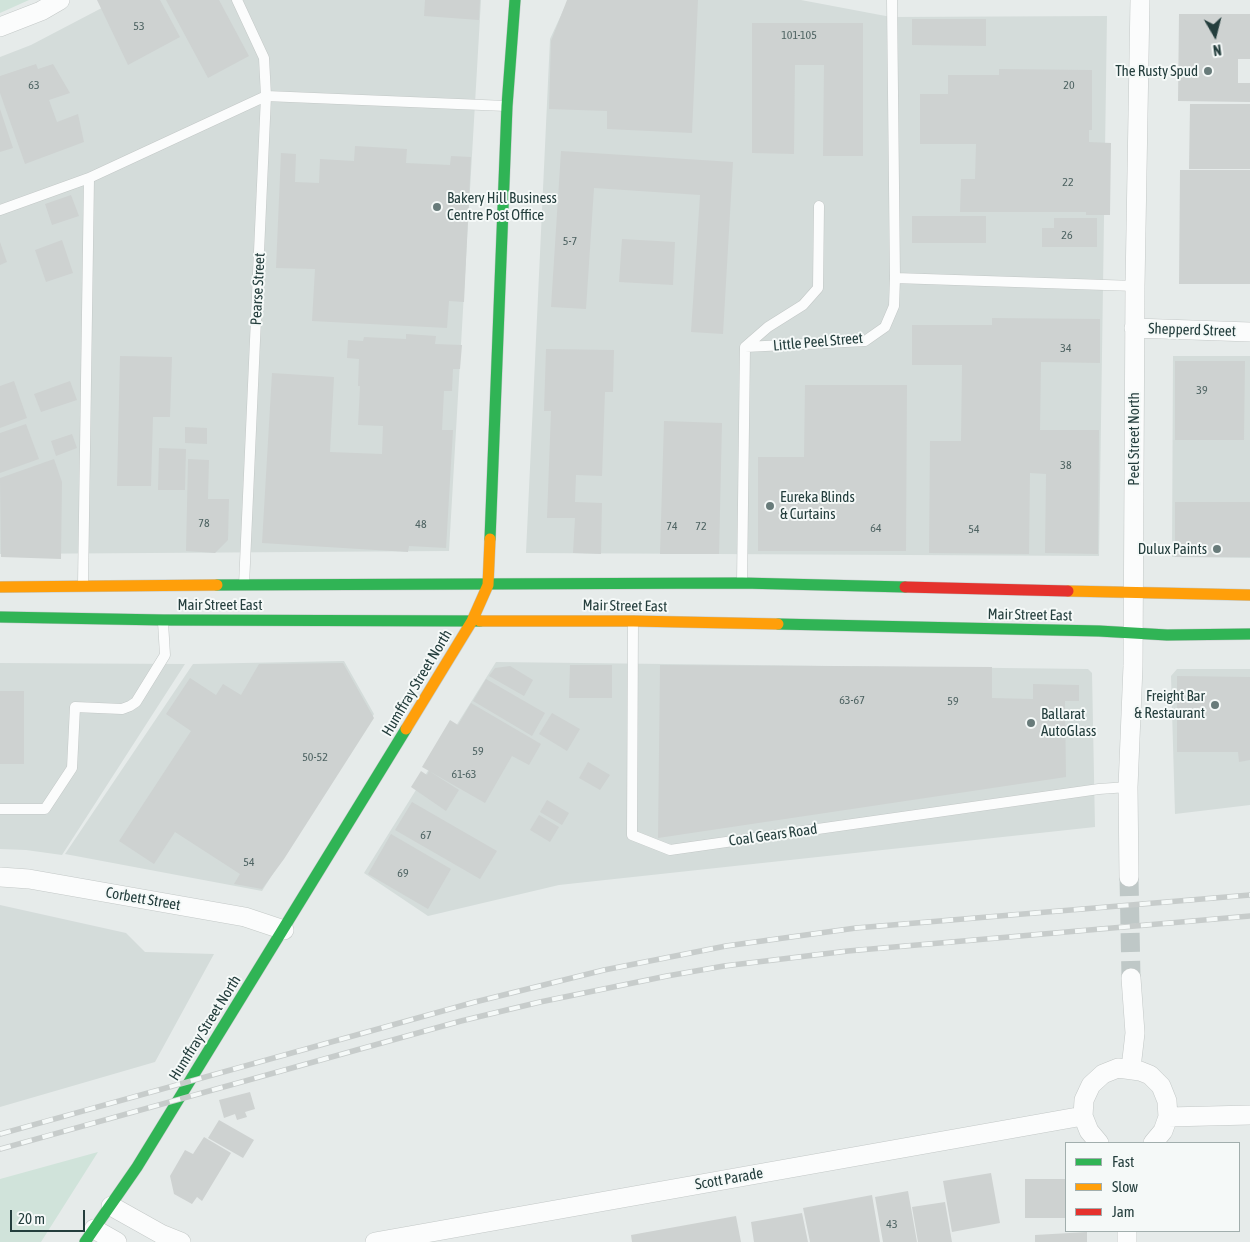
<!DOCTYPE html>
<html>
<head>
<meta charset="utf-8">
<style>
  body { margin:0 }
  #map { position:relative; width:1250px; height:1242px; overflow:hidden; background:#e6ebea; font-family:"Asap Condensed",sans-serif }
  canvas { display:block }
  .legend { position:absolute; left:1065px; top:1142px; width:175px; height:90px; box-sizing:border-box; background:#f5f9f8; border:1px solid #a1aead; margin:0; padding:6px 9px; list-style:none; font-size:15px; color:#243e3d }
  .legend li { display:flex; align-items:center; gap:10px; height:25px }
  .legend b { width:25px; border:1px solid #a1aead }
  .north { position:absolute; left:1190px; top:10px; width:50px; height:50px; -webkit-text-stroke:4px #f5f9f8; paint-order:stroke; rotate:172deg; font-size:14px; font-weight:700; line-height:20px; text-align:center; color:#243e3d }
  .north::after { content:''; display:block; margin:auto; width:18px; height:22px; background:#243e3d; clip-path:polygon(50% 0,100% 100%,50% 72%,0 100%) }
  .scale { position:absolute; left:10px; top:1210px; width:75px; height:22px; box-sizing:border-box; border:2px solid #243e3d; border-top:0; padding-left:6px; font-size:15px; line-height:18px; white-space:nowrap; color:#243e3d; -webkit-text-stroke:4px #f5f9f8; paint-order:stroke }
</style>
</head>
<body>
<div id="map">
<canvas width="1250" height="1242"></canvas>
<ul class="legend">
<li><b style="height:6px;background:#30b455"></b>Fast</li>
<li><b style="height:6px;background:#ff9f0a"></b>Slow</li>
<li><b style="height:6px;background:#e5322d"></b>Jam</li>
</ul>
<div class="north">N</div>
<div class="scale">20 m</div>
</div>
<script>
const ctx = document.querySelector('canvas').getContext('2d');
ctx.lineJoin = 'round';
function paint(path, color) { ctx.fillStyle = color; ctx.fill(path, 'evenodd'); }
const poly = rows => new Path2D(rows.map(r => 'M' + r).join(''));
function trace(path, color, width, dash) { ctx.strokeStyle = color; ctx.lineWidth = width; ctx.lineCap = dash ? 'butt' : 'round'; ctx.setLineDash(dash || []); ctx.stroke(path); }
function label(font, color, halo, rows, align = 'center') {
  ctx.font = font + ' "Asap Condensed",sans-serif'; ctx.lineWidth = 4; ctx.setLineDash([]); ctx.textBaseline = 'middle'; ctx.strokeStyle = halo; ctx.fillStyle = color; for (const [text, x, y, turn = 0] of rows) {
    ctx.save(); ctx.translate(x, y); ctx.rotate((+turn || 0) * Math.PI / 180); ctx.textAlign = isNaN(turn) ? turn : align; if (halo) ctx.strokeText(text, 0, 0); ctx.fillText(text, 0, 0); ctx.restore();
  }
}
const built = poly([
  [117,0,481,0,449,551,0,554,0,57,31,45],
  [568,0,801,0,891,17,1107,16,1099,556,526,553,550,39],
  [1173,356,1250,356,1250,558,1172,557],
  [344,661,374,714,262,891,65,854,193,664],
  [496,662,1088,669,1092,673,1095,827,559,885,428,916,364,873],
  [0,663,185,664,62,855,26,850,0,849],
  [1177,669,1250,669,1250,805,1175,814,1171,676],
  [0,905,126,933,145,952,214,954,155,1062,0,1107]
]);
const green = poly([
  [0,0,29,0,0,13],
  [98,1152,41,1242,0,1242,0,1179]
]);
const building = poly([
  [97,0,160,0,180,37,128,65],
  [166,0,219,0,249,56,208,78],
  [425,0,480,0,479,20,424,16],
  [567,0,698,0,692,133,607,129,607,111,549,109,551,41],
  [1179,14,1250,14,1250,59,1238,59,1238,83,1250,83,1250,102,1178,101],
  [912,19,986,19,986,46,912,45],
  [752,23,863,23,863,156,823,156,824,65,795,65,794,154,752,153],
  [36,64,38,69,53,64,70,93,49,100,57,122,78,114,84,142,25,164,0,93,0,76],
  [999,69,1092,70,1092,130,1089,130,1089,142,1111,143,1110,215,1086,215,1086,212,960,212,961,179,975,179,976,144,920,144,920,94,948,94,948,75,999,75],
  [1190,104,1250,104,1250,169,1189,169],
  [0,109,13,148,0,152],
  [355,146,407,149,406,163,450,165,451,156,471,157,464,302,449,301,447,328,312,321,315,269,276,268,281,153,296,154,295,182,319,183,320,159,354,161],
  [561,151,733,162,723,334,691,332,700,195,594,188,586,309,551,307],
  [1180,170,1250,170,1250,284,1179,284],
  [71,195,79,216,52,225,45,204],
  [912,216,986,216,986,243,912,243],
  [1054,218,1097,218,1097,247,1042,247,1042,228,1054,228],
  [622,239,675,242,673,285,619,282],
  [62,240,73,273,46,282,35,250],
  [0,242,7,262,0,265],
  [992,318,1100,319,1100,363,1041,362,1040,430,1099,430,1098,554,1045,553,1046,474,1030,473,1029,554,929,553,930,441,961,441,962,365,912,365,912,325,992,325],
  [406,334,436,336,435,344,462,345,460,369,453,369,452,391,444,391,442,430,453,430,446,548,409,546,408,552,262,543,272,373,334,377,330,452,382,454,383,426,358,425,360,386,358,386,359,359,347,358,348,340,363,341,364,337,406,339],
  [546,349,614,350,613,392,605,392,602,476,576,475,575,502,602,503,601,554,573,553,575,518,547,518,551,411,544,411],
  [120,356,172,357,170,417,153,417,151,486,117,486],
  [1175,361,1245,361,1244,440,1175,440],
  [14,381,27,418,0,428,0,386],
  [70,381,77,400,41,412,34,394],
  [805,385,907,385,906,551,758,551,758,457,804,457],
  [664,421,722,423,719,554,660,554],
  [26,424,39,459,0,473,0,433],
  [185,427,207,428,207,444,185,443],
  [72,434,77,448,56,456,51,441],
  [159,448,186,449,185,490,158,490],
  [54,459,62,482,61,559,1,557,0,478],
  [188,459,209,460,208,499,229,499,228,540,215,553,186,551],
  [1175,502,1250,502,1250,557,1175,557],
  [343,663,374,718,284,859,262,889,234,884,240,874,175,832,154,864,119,841,191,731,166,714,190,678,216,695,223,684,241,695,259,664],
  [570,665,612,665,612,698,569,698],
  [660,665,992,667,992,698,1033,699,1033,684,1079,685,1079,701,1065,701,1066,777,658,838],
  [510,666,533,680,524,696,489,676,495,668],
  [1177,676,1250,677,1250,760,1239,762,1238,752,1177,752],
  [486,679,545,713,532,736,473,701],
  [0,691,24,691,24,764,0,764],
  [471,703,541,744,529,765,512,756,485,803,422,767,450,720,458,725],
  [552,713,580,729,567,751,539,734],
  [588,762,610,775,600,790,579,778],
  [421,771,427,775,429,771,459,790,446,811,411,787],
  [547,800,569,813,562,825,540,812],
  [412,802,497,851,480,879,395,830],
  [539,815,559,827,550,842,530,830],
  [391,834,451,869,428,909,368,874],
  [250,1092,255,1109,245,1112,247,1117,237,1120,235,1114,224,1118,219,1100],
  [219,1120,254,1140,243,1158,208,1138],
  [204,1137,231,1153,202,1201,197,1197,192,1204,174,1194,170,1176,185,1150,193,1154],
  [991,1173,1000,1223,952,1232,943,1181],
  [1025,1179,1066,1179,1066,1218,1025,1218],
  [908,1191,917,1242,883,1242,875,1197],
  [872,1195,880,1242,810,1242,803,1208],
  [945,1202,952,1242,918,1242,912,1207],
  [802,1213,808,1242,754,1242,751,1222],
  [736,1216,741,1242,632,1242,631,1235],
  [1087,1232,1087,1242,1035,1242,1035,1235]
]);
const streetTunnel = poly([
  [1129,877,1131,978]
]);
const lane = poly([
  [237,0,264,58,266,96,244,585],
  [0,210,89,178,266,96,506,106],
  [895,278,1135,286],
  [745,347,768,327,803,305,818,288,819,206],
  [742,582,745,347,865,341,885,327,894,306,895,278,892,0],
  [83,584,89,178],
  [633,622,632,835,670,850,1099,789,1128,787],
  [0,809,45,809,72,768,75,707,122,709,130,706,136,702,165,655,163,622]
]);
const street = poly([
  [0,27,41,11,60,0],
  [1134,328,1250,332],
  [0,877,29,879,245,917,284,930],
  [1129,877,1128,787,1133,666,1135,286,1140,0],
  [1131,1068,1135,1033,1131,978],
  [1168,1117,1250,1115],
  [1099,1143,1089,1131,1083,1116,1084,1100,1091,1085,1103,1074,1118,1068,1140,1071,1150,1075,1161,1086,1167,1101,1168,1117,1163,1131,1153,1143],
  [111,1206,161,1234,181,1242],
  [94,1229,117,1242],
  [1127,1231,1127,1242],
  [375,1242,1083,1116]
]);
const fast = poly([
  [490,539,507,106,515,0],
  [217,585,742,583,905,587],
  [0,617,163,620,480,621],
  [778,624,1099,631,1167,635,1250,634],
  [85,1242,137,1167,406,729]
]);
const slow = poly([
  [0,587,217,585],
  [1068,591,1250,595],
  [480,621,633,621,778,624],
  [406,729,472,621,488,585,490,539]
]);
const jam = poly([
  [905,587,1068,591]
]);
const rail = poly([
  [0,1134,475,1002,604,970,726,946,856,928,1250,895],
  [0,1149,461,1021,540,1002,667,976,724,966,848,951,1250,916]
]);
const markers = [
  [1208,71,5,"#687b7a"],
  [437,207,5,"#687b7a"],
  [770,506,5,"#687b7a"],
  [1217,549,5,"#687b7a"],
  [1215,705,5,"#687b7a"],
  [1031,723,5,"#687b7a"]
];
const numberNames = [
  ["53",139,26],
  ["101-105",799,35],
  ["63",34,85],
  ["20",1069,85],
  ["22",1068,182],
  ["26",1067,235],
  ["5-7",570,241],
  ["34",1066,348],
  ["39",1202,390],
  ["38",1066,465],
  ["78",204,523],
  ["48",421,524],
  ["74",672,526],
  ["72",701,526],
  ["64",876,528],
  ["54",974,529],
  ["63-67",852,700],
  ["59",953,701],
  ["59",478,751],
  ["50-52",315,757],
  ["61-63",464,774],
  ["67",426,835],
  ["54",249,862],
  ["69",403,873],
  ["43",892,1224]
];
const poiNames = [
  ["The Rusty Spud",1198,71],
  ["Bakery Hill Business",447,198,"left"],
  ["Centre Post Office",447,215,"left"],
  ["Eureka Blinds",780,497,"left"],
  ["& Curtains",780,514,"left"],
  ["Dulux Paints",1207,549],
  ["Freight Bar",1205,696],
  ["& Restaurant",1205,713],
  ["Ballarat",1041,714,"left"],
  ["AutoGlass",1041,731,"left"]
];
const streetNames = [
  ["Pearse Street",258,289,-87],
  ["Shepperd Street",1192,330,2],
  ["Little Peel Street",818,342,-5],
  ["Peel Street North",1134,439,-90],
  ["Mair Street East",220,605],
  ["Mair Street East",625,606,1],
  ["Mair Street East",1030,615,1],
  ["Humffray Street North",417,683,-59],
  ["Coal Gears Road",773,835,-8],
  ["Corbett Street",143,899,10],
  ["Humffray Street North",205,1028,-58],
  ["Scott Parade",729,1179,-10]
];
paint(built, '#d4dcda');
paint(green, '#d0e3da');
paint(building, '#ced2d1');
trace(streetTunnel, '#bfc8c7', 19, [19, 9]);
trace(lane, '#c3c8c7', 11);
trace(street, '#c3c8c7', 20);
trace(fast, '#c2c8c7', 12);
trace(slow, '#c2c8c7', 12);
trace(jam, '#c2c8c7', 12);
trace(lane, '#fbfcfc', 10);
trace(street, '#fbfcfc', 19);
trace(fast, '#30b455', 11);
trace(slow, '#ff9f0a', 11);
trace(jam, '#e5322d', 11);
trace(rail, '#c7cccb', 5.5);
trace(rail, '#f5f9f8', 4, [11]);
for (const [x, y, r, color] of markers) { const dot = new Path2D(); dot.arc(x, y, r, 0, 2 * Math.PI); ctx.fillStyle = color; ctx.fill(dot); trace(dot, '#f5f9f8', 2); }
label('12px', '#4f6463', null, numberNames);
label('15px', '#243e3d', '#f5f9f8', poiNames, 'right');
label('15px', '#243e3d', '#f5f9f8', streetNames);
</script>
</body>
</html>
